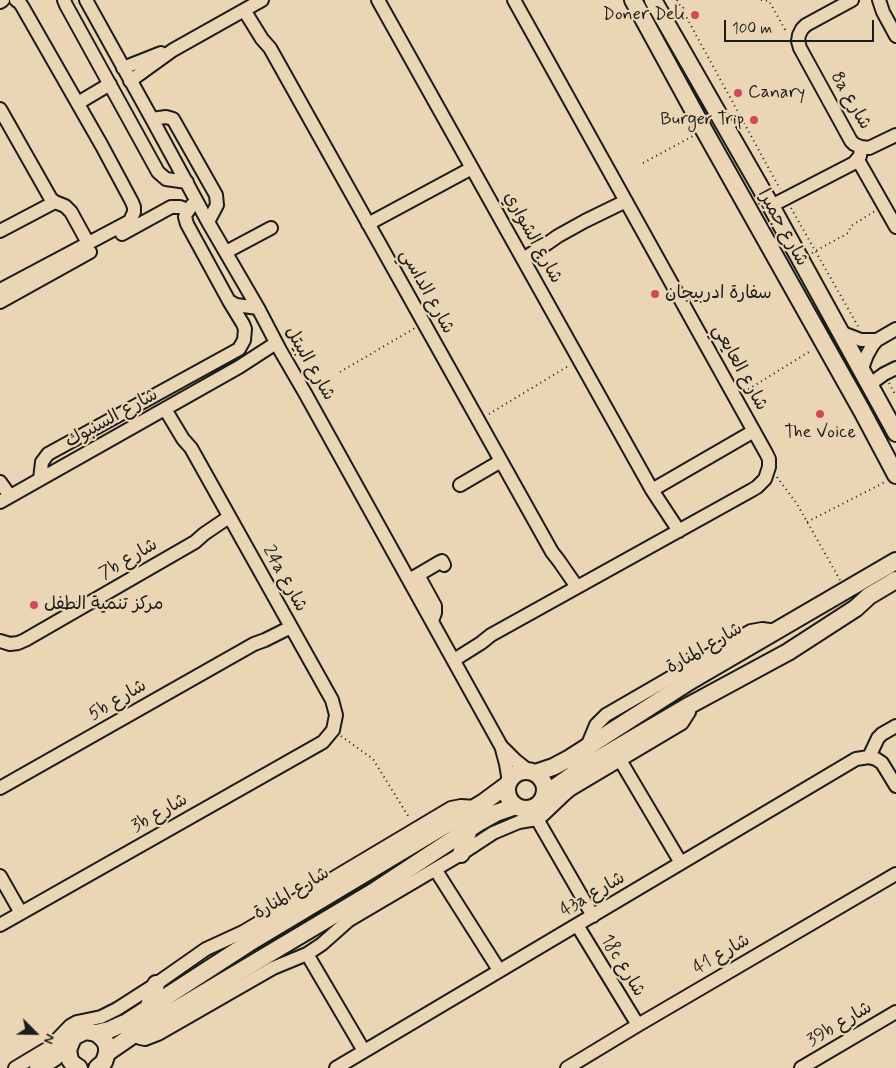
<!DOCTYPE html>
<html>
<head>
<meta charset="utf-8">
<style>
  body { margin:0 }
  #map { position:relative; width:896px; height:1068px; overflow:hidden; background:#ead6b4; font-family:Mynerve,sans-serif }
  canvas { display:block }
  .north { position:absolute; left:10px; top:1008px; width:50px; height:50px; -webkit-text-stroke:4px #ead6b4; paint-order:stroke; rotate:113deg; font-size:14px; font-weight:700; line-height:20px; text-align:center; color:#1c1c1c }
  .north::after { content:''; display:block; margin:auto; width:18px; height:22px; background:#1c1c1c; clip-path:polygon(50% 0,100% 100%,50% 72%,0 100%) }
  .scale { position:absolute; left:724px; top:20px; width:150px; height:22px; box-sizing:border-box; border:2px solid #1c1c1c; border-top:0; padding-left:6px; font-size:15px; line-height:18px; white-space:nowrap; color:#1c1c1c; -webkit-text-stroke:4px #ead6b4; paint-order:stroke }
</style>
</head>
<body>
<div id="map">
<canvas width="896" height="1068"></canvas>
<div class="north">N</div>
<div class="scale">100 m</div>
</div>
<script>
const ctx = document.querySelector('canvas').getContext('2d');
ctx.lineJoin = 'round';
const poly = rows => new Path2D(rows.map(r => 'M' + r).join(''));
function trace(path, color, width, dash) { ctx.strokeStyle = color; ctx.lineWidth = width; ctx.lineCap = dash ? 'butt' : 'round'; ctx.setLineDash(dash || []); ctx.stroke(path); }
function label(font, color, halo, rows, align = 'center') {
  ctx.font = font + ' Mynerve,"Playpen Sans Arabic",sans-serif'; ctx.lineWidth = 4.5; ctx.setLineDash([]); ctx.textBaseline = 'middle'; ctx.strokeStyle = halo; ctx.fillStyle = color; for (const [text, x, y, turn = 0] of rows) {
    ctx.save(); ctx.translate(x, y); ctx.rotate((+turn || 0) * Math.PI / 180); ctx.textAlign = isNaN(turn) ? turn : align; if (halo) ctx.strokeText(text, 0, 0); ctx.fillText(text, 0, 0); ctx.restore();
  }
}
const path = poly([
  [677,0,780,189],
  [761,0,769,1,787,33],
  [643,163,693,136],
  [791,208,859,328],
  [812,253,848,233,851,226,875,211],
  [340,372,415,328],
  [889,383,896,396],
  [744,392,812,350],
  [489,414,570,365],
  [777,477,797,504,840,580],
  [807,522,885,482],
  [341,736,373,759,410,819]
]);
const minor = poly([
  [64,0,66,5,158,172,166,179,187,182],
  [86,0,152,119,208,222,258,308,280,350,305,393,501,746,515,760,530,772],
  [378,0,652,490,679,531],
  [852,0,806,25,802,29,799,35,798,41,800,48,851,141,854,144,861,147,869,148,896,135],
  [879,0,883,12,896,36],
  [0,2,3,0],
  [244,10,262,39,270,48,552,552,559,561,577,587],
  [123,68,161,53],
  [130,81,173,50,262,0],
  [78,103,110,84],
  [0,109,51,199,55,202,65,206,71,212,88,243],
  [152,119,166,117,173,119,216,195,217,205,208,222],
  [858,160,896,227],
  [192,205,186,214,185,217,187,224,229,301,236,305,258,308],
  [771,206,854,163,860,156,861,147],
  [368,224,472,168],
  [0,231,55,202],
  [122,234,171,207,180,207,188,210],
  [226,252,271,228],
  [523,259,548,243,558,236,585,221,626,201],
  [0,290,130,221,134,212,134,207,132,202,102,146,22,6,19,2,16,0],
  [0,302,90,252],
  [840,332,861,340,877,340],
  [861,371,867,355,872,346,877,340,896,329],
  [869,385,884,374,896,368],
  [40,479,42,462,48,454,239,349,244,340,245,329,243,324,229,301],
  [0,482,10,496],
  [460,485,501,461],
  [652,490,754,431],
  [0,502,239,367,276,343],
  [418,575,435,606,435,613,432,621],
  [411,579,440,562,442,561,444,565],
  [0,641,10,644,18,643,25,640,195,542,204,534,229,517],
  [454,660,481,643,491,635,752,490,757,487,765,479,769,467,769,459,766,453,514,0],
  [502,749,506,764,509,782],
  [586,749,596,725,606,715,751,631,762,629,777,631],
  [869,757,878,738,882,734,896,726],
  [620,760,681,863],
  [0,788,254,644,265,640,291,627],
  [537,819,593,916],
  [435,869,499,970],
  [0,876,21,913],
  [0,925,316,746,323,742,333,730,336,715,332,700,191,448,183,439,165,409],
  [577,925,638,1025],
  [307,954,364,1051],
  [133,1035,140,1038,145,1039,158,1034,273,968,307,954,322,944,349,920,461,854,493,833,519,822,537,819,543,815,564,795,571,789,682,723,689,712,690,705],
  [15,1068,50,1047,70,1026,77,1022,101,1017,117,1009,156,984,206,949,243,932,451,808,461,806,475,807],
  [336,1068,856,759,869,757,876,759,882,763,896,786],
  [567,1068,638,1025,896,874],
  [801,1068,896,1012]
]);
const major = poly([
  [633,0,704,130,862,411,896,475],
  [653,0,771,206,896,433],
  '507 790a19 19 0 1 1 38 0a19 19 0 1 1-38 0Z',
  [535,773,553,767,570,758,690,681,896,561],
  [544,795,578,771,690,705,788,652,856,608,869,596,896,580],
  [461,854,469,829],
  [148,1009,156,984],
  [96,1033,109,1030,127,1022,249,943,484,802,507,785],
  [107,1053,133,1035,376,890,478,823,496,813,516,806],
  [38,1068,54,1058,69,1045],
  [79,1068,73,1064,70,1060,68,1050,72,1040,75,1036,85,1031,96,1033,101,1037,105,1041,107,1047,107,1053,104,1062,97,1068]
]);
const markers = [
  [695,15,5,"#d1495b"],
  [738,93,5,"#d1495b"],
  [754,120,5,"#d1495b"],
  [655,294,5,"#d1495b"],
  [820,414,5,"#d1495b"],
  [34,605,5,"#d1495b"]
];
const poiNames = [
  ["Doner Deli",685,15,"right"],
  ["Canary",748,93],
  ["Burger Trip",744,120,"right"],
  ["سفارة ادربيجان",665,294],
  ["The Voice",820,433,"center"],
  ["مركز تنمية الطفل",44,605]
];
const streetNames = [
  ["8a شارع",850,101,60],
  ["شارع جميرا",782,228,61],
  ["شارع الشواري",532,238,61],
  ["شارع الداسي",426,292,61],
  ["شارع البيتل",309,364,60],
  ["شارع العايعي",739,368,61],
  ["شارع السنبوك",112,419,-29],
  ["7b شارع",129,560,-30],
  ["24a شارع",284,579,61],
  ["شارع المنارة",705,649,-30],
  ["5b شارع",118,701,-30],
  ["3b شارع",160,814,-29],
  ["شارع المنارة",292,894,-31],
  ["43a شارع",593,895,-30],
  ["شارع 41",722,955,-30],
  ["18c شارع",622,966,59],
  ["39b شارع",840,1025,-30]
];
trace(minor, '#1c1c1c', 16);
trace(major, '#1c1c1c', 20);
trace(path, '#1c1c1c', 2, [1, 4]);
trace(minor, '#ead6b4', 12);
trace(major, '#ead6b4', 16);
for (const [x, y, r, color] of markers) { const dot = new Path2D(); dot.arc(x, y, r, 0, 2 * Math.PI); ctx.fillStyle = color; ctx.fill(dot); trace(dot, '#ead6b4', 2); }
label('18px', '#1c1c1c', '#ead6b4', poiNames, 'left');
label('18px', '#1c1c1c', '#ead6b4', streetNames);
</script>
</body>
</html>
